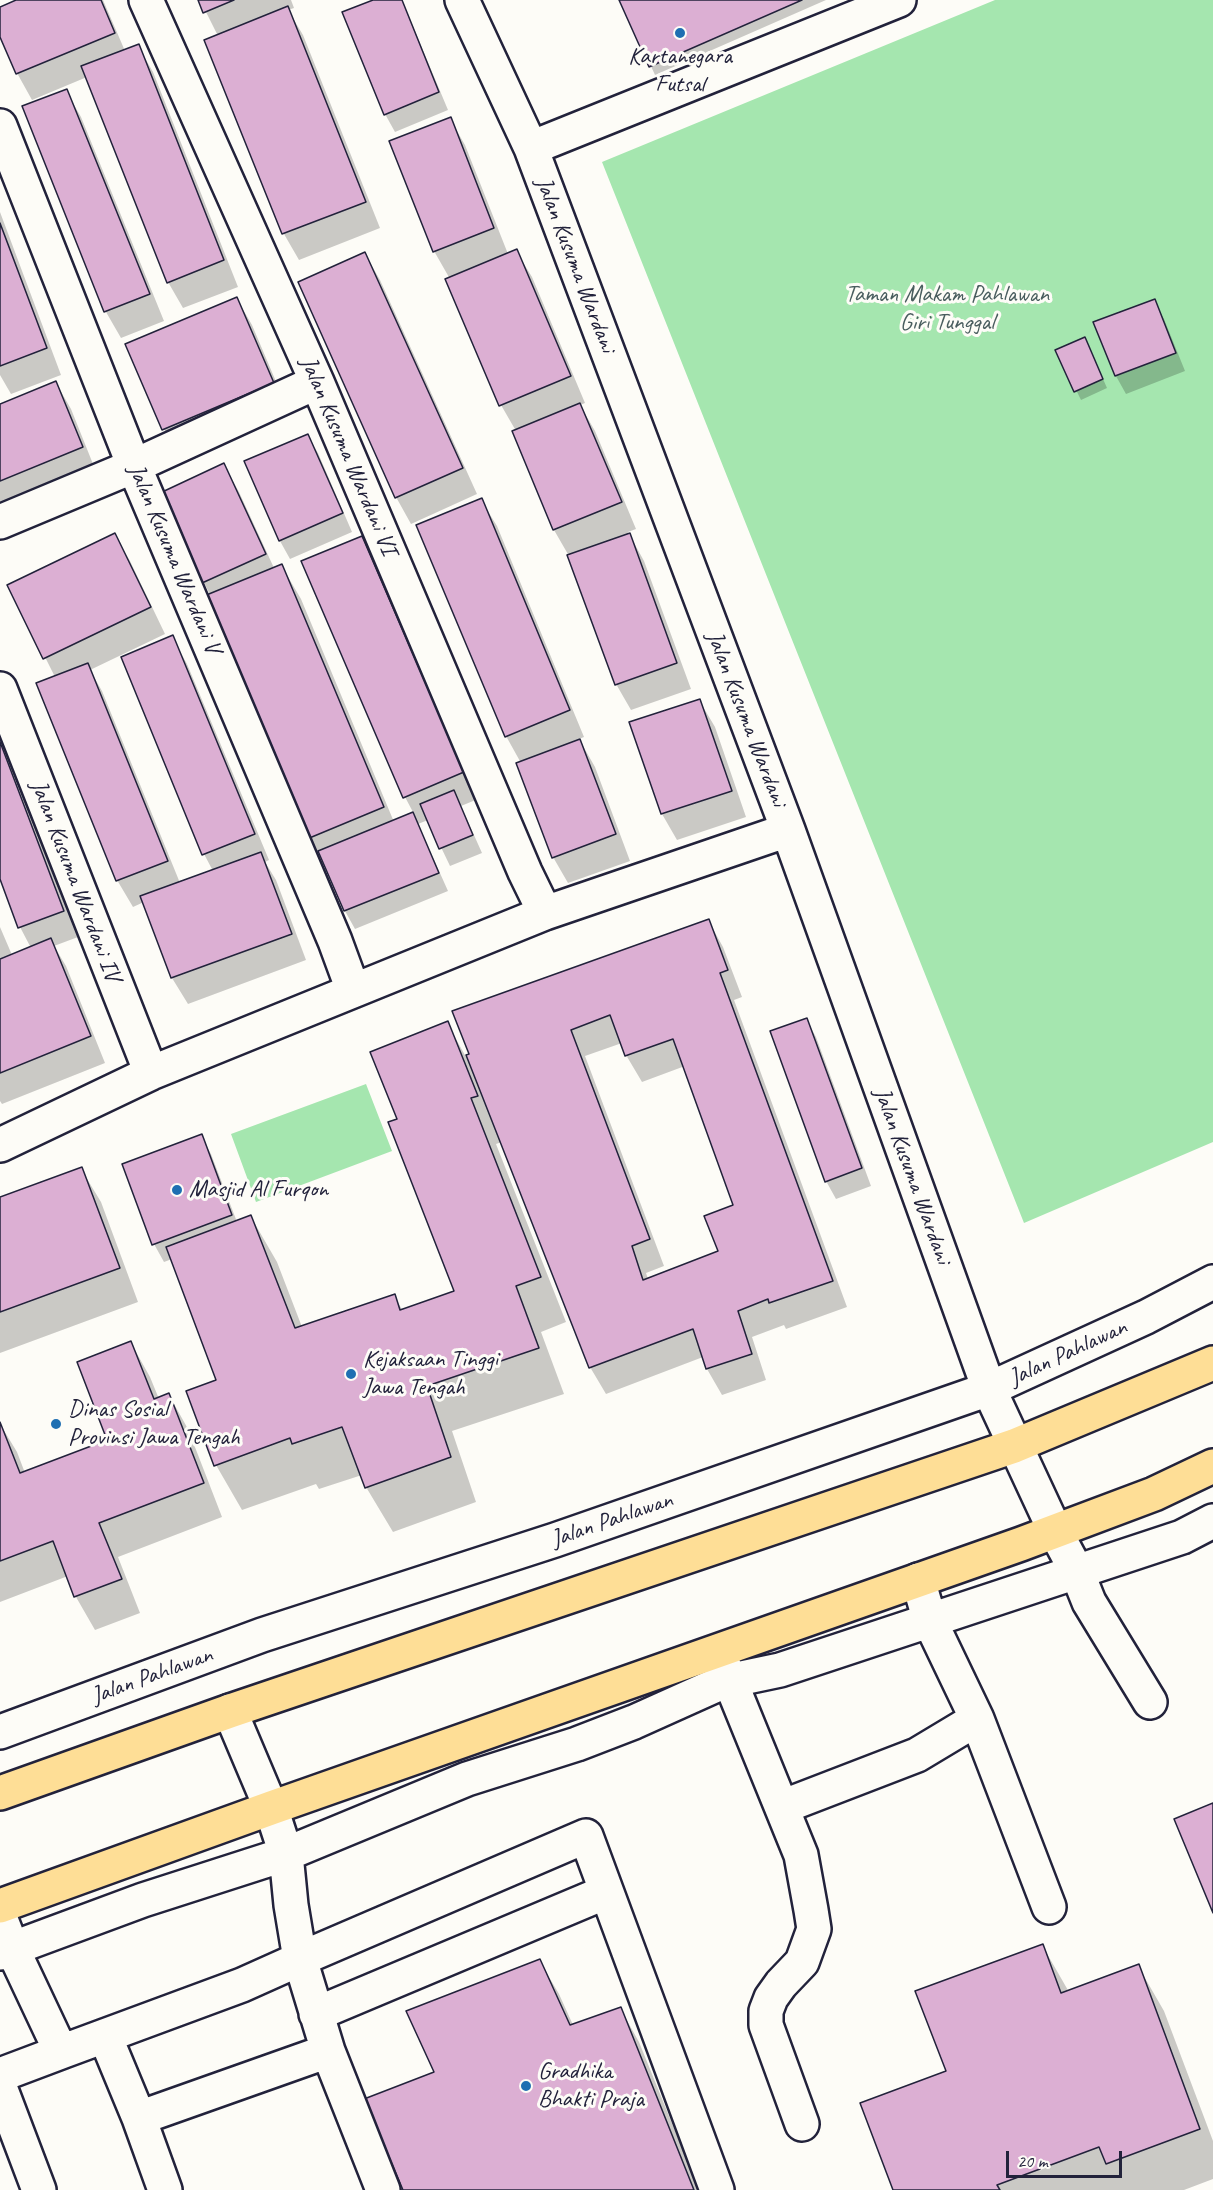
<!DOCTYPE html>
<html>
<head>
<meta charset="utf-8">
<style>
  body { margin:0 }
  #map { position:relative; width:1213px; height:2190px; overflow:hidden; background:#fdfcf7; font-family:Caveat,sans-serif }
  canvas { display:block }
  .scale { position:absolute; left:1006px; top:2151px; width:116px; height:27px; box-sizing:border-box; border:3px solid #22223b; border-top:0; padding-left:8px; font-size:18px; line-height:21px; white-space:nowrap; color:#22223b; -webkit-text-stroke:4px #fdfcf7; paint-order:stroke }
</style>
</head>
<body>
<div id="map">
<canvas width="1213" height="2190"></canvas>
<div class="scale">20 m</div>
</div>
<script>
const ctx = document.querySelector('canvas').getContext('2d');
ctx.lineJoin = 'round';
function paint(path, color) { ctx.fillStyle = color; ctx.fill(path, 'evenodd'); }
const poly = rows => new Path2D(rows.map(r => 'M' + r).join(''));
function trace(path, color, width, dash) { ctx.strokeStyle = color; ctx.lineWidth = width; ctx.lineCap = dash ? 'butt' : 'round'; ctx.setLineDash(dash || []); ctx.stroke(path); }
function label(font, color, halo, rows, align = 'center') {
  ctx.font = font + ' Caveat,sans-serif'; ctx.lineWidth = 6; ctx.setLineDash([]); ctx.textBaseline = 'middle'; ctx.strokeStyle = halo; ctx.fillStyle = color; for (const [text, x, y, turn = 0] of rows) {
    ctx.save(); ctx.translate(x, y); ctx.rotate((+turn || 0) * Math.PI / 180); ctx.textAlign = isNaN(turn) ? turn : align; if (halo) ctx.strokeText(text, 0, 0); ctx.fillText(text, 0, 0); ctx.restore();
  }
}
const green = poly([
  [995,0,1213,0,1213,1142,1024,1223,602,162],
  [366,1084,392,1151,256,1202,231,1134]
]);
const shadow = poly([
  [20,0,103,0,125,51,138,46,153,72,238,287,183,308,168,282,87,77,32,100,17,73,0,34,0,8],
  [200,0,291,0,294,8,288,10,303,35,380,228,299,260,284,234,206,41,218,36],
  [377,0,402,0,448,110,395,132,385,114],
  [621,0,826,0,655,75],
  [66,91,81,117,164,321,121,338,106,312,24,107],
  [450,119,465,145,508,254,516,251,532,277,585,403,580,405,595,431,636,529,628,532,644,561,691,689,631,710,616,684,569,556,554,530,513,432,516,431,501,405,450,279,434,251],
  [0,212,61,375,11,394,0,375],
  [365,254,380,280,477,494,411,524,396,497],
  [237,299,252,325,288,410,179,456,164,429,127,344],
  [1154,301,1164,319,1185,371,1126,394,1116,376],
  [1089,347,1107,388,1081,400,1057,351],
  [56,383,71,409,97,474,0,513,0,406],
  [307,435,318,453,352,532,290,559,280,541,246,462],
  [224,465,239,492,274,568,281,565,301,599,394,822,414,814,405,797,361,538,377,564,478,799,461,806,482,853,450,866,428,820,418,824,448,891,355,929,345,911,329,871,308,838,210,595,162,493],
  [481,500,497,526,584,737,579,739,595,767,630,861,568,883,553,857,521,763,506,736],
  [114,534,130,561,165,634,90,670,102,691,180,883,213,871,204,854,123,658,172,637,187,664,269,860,265,862,276,880,306,960,188,1004,172,978,144,902,133,907,117,880,55,677,9,585],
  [699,700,715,727,746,817,677,840,662,814],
  [0,731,78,937,54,946,66,966,105,1063,2,1104,0,1101,0,927,12,955,31,948,20,927,0,875],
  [708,920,723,947,742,997,734,1000,847,1307,786,1329,784,1325,752,1337,766,1380,722,1395,707,1369,703,1357,606,1394,590,1367,502,1142,496,1144,566,1322,541,1332,564,1394,452,1431,476,1502,393,1532,366,1487,362,1475,319,1489,316,1484,242,1510,216,1465,218,1381,172,1259,164,1262,154,1244,201,1136,211,1154,237,1222,251,1217,277,1262,302,1327,394,1296,403,1311,456,1292,399,1119,447,1023,466,1057],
  [622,1043,626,1055,642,1082,685,1066,735,1205,720,1251,648,1279,646,1273,664,1266,585,1056],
  [806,1019,816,1037,871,1186,836,1199,826,1181],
  [81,1169,101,1202,138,1302,0,1353,0,1199],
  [131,1343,150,1377,159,1399,169,1395,188,1429,222,1517,118,1557,140,1613,95,1630,76,1597,68,1576,0,1602,0,1424,17,1452,25,1473,109,1441],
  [1042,1945,1069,1992,1138,1966,1164,2011,1213,2141,1213,2179,1184,2190,894,2190,947,2072],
  [539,1960,559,1994,573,2025,620,2008,639,2042,699,2190,405,2190,436,2073]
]);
const building = poly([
  [16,0,101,0,115,33,16,74,0,37,0,7,16,0],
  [198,0,234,0,203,13,198,0],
  [373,0,402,0,439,92,384,115,342,12,373,0],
  [619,0,802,0,649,67,619,0],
  [288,6,366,202,282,234,204,40,288,6],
  [139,44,224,260,167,283,81,66,139,44],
  [67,89,150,294,104,312,22,106,67,89],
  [451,117,494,228,433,252,389,141,451,117],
  [0,223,47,348,0,366,0,223],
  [517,249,571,376,499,406,445,279,517,249],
  [365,252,463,468,395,498,298,282,365,252],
  [237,297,274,383,162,430,125,344,237,297],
  [1155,299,1176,353,1115,376,1093,322,1155,299],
  [1085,337,1103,379,1074,392,1055,350,1085,337],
  [56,381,83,447,0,481,0,404,56,381],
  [580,403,622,502,553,530,512,431,580,403],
  [308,434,343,513,279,541,244,461,308,434],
  [224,463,266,554,202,583,160,493,224,463],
  [482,498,570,710,505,737,416,525,482,498],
  [115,533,151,607,43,659,7,585,115,533],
  [630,533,677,663,615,685,567,555,630,533],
  [362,536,464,772,403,798,301,561,362,536],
  [282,564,384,807,307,839,204,596,282,564],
  [173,635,255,834,202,855,121,657,173,635],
  [88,663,168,861,116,881,36,683,88,663],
  [700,699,732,791,661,814,629,722,700,699],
  [580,739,616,834,552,858,516,763,580,739],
  [0,742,64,911,18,928,0,879,0,742],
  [454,790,473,835,439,849,420,804,454,790],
  [413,812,439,873,344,911,318,851,413,812],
  [261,852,292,934,171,978,140,896,261,852],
  [709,919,728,970,720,973,833,1281,769,1303,768,1299,738,1311,752,1354,706,1369,693,1329,589,1368,466,1055,469,1054,452,1011,709,919],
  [610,1015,625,1056,673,1039,733,1205,704,1216,718,1251,643,1280,632,1246,650,1239,571,1030,610,1015],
  [51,938,91,1036,0,1073,0,959,51,938],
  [807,1018,862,1168,825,1182,770,1031,807,1018],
  [448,1021,478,1096,471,1098,541,1277,516,1286,539,1348,427,1386,451,1457,365,1488,342,1427,292,1444,290,1438,214,1466,186,1391,216,1380,166,1247,251,1215,295,1328,395,1294,400,1310,454,1291,388,1122,397,1119,370,1052,448,1021],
  [202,1134,232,1215,152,1245,122,1164,202,1134],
  [82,1167,120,1268,0,1312,0,1197,82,1167],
  [131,1341,154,1399,169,1393,204,1483,99,1523,122,1579,74,1597,53,1541,0,1561,0,1422,20,1473,107,1440,77,1362,131,1341],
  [1213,1803,1213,1913,1174,1819,1213,1803],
  [1043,1944,1061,1993,1139,1964,1200,2129,1106,2164,1099,2147,997,2185,1000,2190,893,2190,860,2103,946,2071,915,1991,1043,1944],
  [540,1959,570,2025,621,2007,694,2190,403,2190,364,2099,434,2072,406,2011,540,1959]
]);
const minor = poly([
  [146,0,317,382,525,872,545,913],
  [462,0,531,148,788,830,989,1389,1055,1531,1077,1572,1089,1602,1150,1702],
  [0,126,134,466,335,941,353,990],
  [531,148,899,0],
  [0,522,134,466,317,382],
  [0,689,151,1073],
  [0,1145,151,1073,545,913,788,830],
  [722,1661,801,1855,811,1910,814,1929,802,1962,781,1984,771,1998,766,2011,766,2025,802,2124],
  [977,1719,1049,1907],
  [0,1732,262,1635,555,1540,989,1389,1146,1317,1213,1282],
  [782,1807,917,1755,977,1719,930,1621,918,1580],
  [0,1917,12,1948,61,2052,0,2075],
  [0,1953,143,1900,286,1854,467,1779,577,1744,634,1722,723,1682,780,1670,1182,1537,1213,1521],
  [316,2014,606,1892],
  [105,2036,139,2118,165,2190],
  [61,2052,242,1985,300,1959,291,1905,286,1854,271,1808,230,1711],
  [0,2087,39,2190],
  [139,2118,328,2051],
  [383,2190,328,2051,300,1959,586,1836,717,2190]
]);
const major = poly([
  [0,1793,230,1711,1014,1446,1213,1363],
  [0,1906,271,1808,1021,1544,1154,1494,1213,1466]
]);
const markers = [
  [680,33,6,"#1f6fb2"],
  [177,1190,6,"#1f6fb2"],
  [351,1374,6,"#1f6fb2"],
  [56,1424,6,"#1f6fb2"],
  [526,2086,6,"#1f6fb2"]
];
const poiNames = [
  ["Kartanegara",680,57,"center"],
  ["Futsal",680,85,"center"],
  ["Masjid Al Furqon",189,1190],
  ["Kejaksaan Tinggi",363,1360],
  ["Jawa Tengah",363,1388],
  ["Dinas Sosial",68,1410],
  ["Provinsi Jawa Tengah",68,1438],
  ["Gradhika",538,2072],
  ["Bhakti Praja",538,2100]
];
const streetNames = [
  ["Jalan Kusuma Wardani",575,265,69],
  ["Jalan Kusuma Wardani VI",348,456,67],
  ["Jalan Kusuma Wardani V",174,559,67],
  ["Jalan Kusuma Wardani",746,719,69],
  ["Jalan Kusuma Wardani IV",75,881,69],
  ["Jalan Kusuma Wardani",912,1176,70],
  ["Jalan Pahlawan",1068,1353,-25],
  ["Jalan Pahlawan",612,1520,-19],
  ["Jalan Pahlawan",152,1676,-20]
];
const parkNames = [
  ["Taman Makam Pahlawan",947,295],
  ["Giri Tunggal",947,323]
];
paint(green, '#a5e6af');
paint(shadow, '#0003');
paint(building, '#dcafd3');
trace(building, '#22223b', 1.5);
trace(minor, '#22223b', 38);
trace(major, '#22223b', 38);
trace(minor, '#fdfcf7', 33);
trace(major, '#fede96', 33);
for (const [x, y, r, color] of markers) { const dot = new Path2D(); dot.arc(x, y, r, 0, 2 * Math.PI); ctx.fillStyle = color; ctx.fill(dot); trace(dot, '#fdfcf7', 2); }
label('24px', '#22223b', '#fdfcf7', poiNames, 'left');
label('24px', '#22223b', '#fdfcf7', streetNames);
label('24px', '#495d5e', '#fdfcf7', parkNames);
</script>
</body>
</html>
